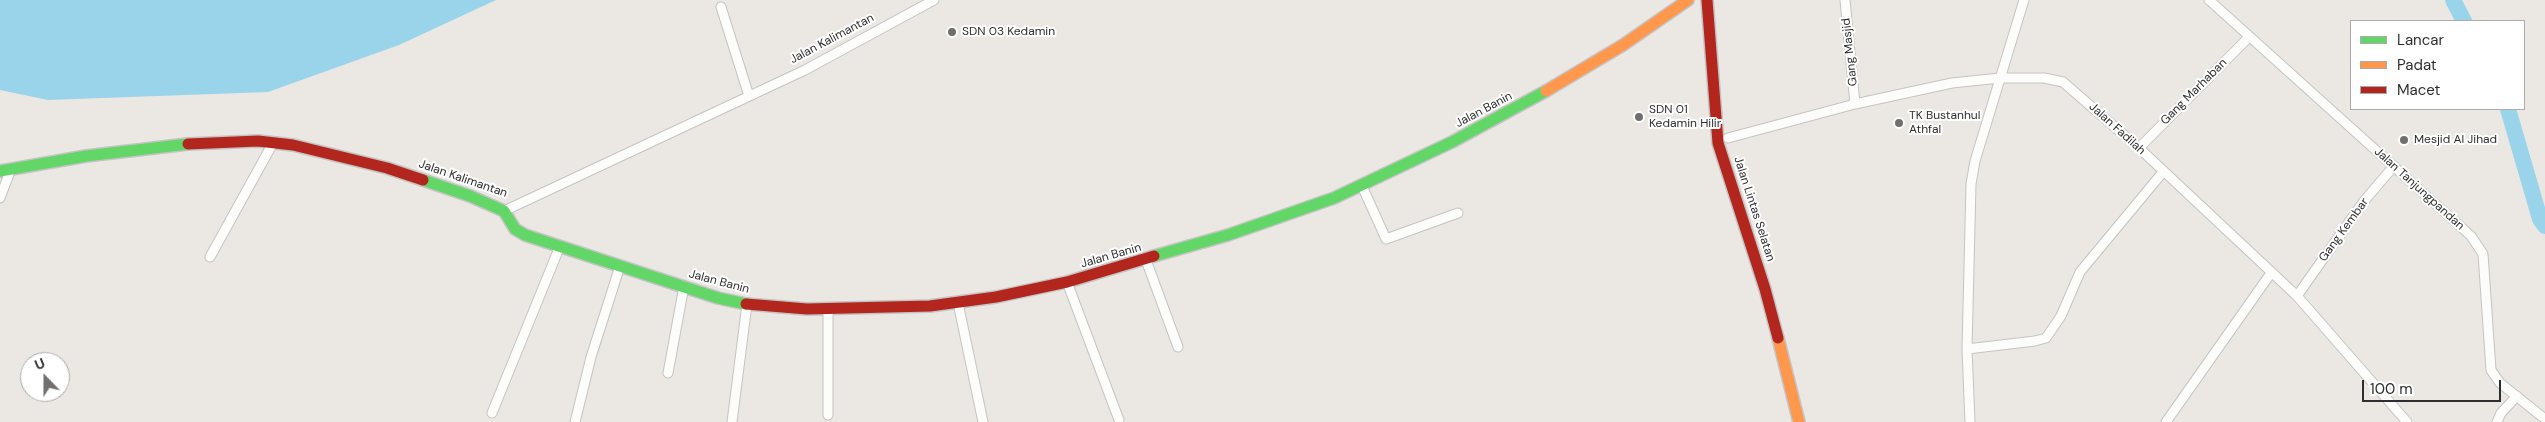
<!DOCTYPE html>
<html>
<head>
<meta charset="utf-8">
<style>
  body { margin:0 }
  #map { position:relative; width:2545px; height:422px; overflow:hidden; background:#ebe8e4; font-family:"DM Sans",sans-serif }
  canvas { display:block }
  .legend { position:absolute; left:2350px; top:20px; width:175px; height:90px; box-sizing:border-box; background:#fff; border:1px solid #ababab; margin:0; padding:6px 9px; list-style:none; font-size:15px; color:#2e2e2e }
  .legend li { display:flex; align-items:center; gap:10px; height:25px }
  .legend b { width:25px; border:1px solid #ababab }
  .north { position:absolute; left:20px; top:352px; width:50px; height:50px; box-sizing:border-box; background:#fff; border:1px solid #ababab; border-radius:50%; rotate:338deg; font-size:14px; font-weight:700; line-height:20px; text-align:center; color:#2e2e2e }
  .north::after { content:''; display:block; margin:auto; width:18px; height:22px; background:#706f6e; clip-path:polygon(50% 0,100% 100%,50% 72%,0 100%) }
  .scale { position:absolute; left:2362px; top:380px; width:139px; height:22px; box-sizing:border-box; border:2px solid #2e2e2e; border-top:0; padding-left:6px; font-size:15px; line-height:18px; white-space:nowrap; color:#2e2e2e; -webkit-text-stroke:4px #fff; paint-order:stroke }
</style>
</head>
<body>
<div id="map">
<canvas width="2545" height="422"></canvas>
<ul class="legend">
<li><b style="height:6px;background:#63d668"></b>Lancar</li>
<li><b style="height:6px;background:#ff974d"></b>Padat</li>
<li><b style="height:6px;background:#b3261e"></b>Macet</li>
</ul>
<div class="north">U</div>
<div class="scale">100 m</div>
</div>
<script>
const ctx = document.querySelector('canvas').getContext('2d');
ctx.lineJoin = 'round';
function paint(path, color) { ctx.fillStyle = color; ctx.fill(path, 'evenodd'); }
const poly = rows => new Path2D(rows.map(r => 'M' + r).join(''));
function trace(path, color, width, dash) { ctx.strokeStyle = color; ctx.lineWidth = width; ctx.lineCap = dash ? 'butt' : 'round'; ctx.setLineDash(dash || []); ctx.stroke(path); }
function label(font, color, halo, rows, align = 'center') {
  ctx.font = font + ' "DM Sans",sans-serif'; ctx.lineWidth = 4; ctx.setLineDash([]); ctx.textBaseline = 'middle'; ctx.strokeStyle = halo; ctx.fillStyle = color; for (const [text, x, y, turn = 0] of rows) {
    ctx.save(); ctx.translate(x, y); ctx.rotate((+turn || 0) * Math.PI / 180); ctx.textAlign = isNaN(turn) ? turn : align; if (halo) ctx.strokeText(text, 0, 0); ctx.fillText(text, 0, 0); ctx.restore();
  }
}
const water = poly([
  [0,0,496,0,399,45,268,92,48,100,0,90]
]);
const river = poly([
  [2453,0,2464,21],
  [2508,109,2540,219,2545,226]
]);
const street = poly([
  [1845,0,1855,104],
  [2209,0,2471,236,2483,254,2491,370,2500,383,2545,419],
  [721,7,749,96],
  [1728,138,1855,104,1952,83,2000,78,2044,78,2063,82,2139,148,2297,296,2407,422],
  [2139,148,2249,37],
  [1362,186,1386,239,1458,213],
  [0,198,11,169],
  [504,211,805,70,934,0],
  [210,257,273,143],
  [1146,260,1178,347],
  [1067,282,1119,420],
  [2297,296,2364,201,2394,166],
  [958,303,983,422],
  [828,309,828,415],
  [1967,349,2035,341,2046,338,2061,316,2080,272,2163,172],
  [668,373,684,286],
  [492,413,560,246],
  [575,422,591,357,620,266],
  [732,422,747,304],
  [1970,422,1967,349,1971,184,1975,161,2024,0],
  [2166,422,2271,273],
  [2497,422,2501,413,2517,396]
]);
const fast = poly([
  [0,171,86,156,188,144],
  [423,180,470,196,504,211,515,229,525,235,718,298,746,304],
  [1154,256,1228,235,1334,198,1452,142,1546,91]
]);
const slow = poly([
  [1546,91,1623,45,1688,0],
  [1778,338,1799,422]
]);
const jam = poly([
  [1707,0,1718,143,1765,289,1778,338],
  [188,144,258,141,293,145,387,168,423,180],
  [746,304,807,309,930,306,996,297,1067,282,1154,256]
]);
const markers = [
  [952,32,5,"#706f6e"],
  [1639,117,5,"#706f6e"],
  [1899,123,5,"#706f6e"],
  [2404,140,5,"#706f6e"]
];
const poiNames = [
  ["SDN 03 Kedamin",962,32],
  ["SDN 01",1649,110],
  ["Kedamin Hilir",1649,124],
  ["TK Bustanhul",1909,116],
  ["Athfal",1909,130],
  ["Mesjid Al Jihad",2414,140]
];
const streetNames = [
  ["Jalan Kalimantan",832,39,-28],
  ["Gang Masjid",1850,52,-96],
  ["Gang Marhaban",2194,92,-45],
  ["Jalan Banin",1484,110,-28],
  ["Jalan Fadilah",2117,129,42],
  ["Jalan Kalimantan",463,179,19],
  ["Jalan Tanjungpandan",2419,189,42],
  ["Jalan Lintas Selatan",1754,209,72],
  ["Gang Kembar",2344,230,-54],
  ["Jalan Banin",1111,256,-16],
  ["Jalan Banin",719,282,15]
];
paint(water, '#9ad4ea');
trace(river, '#9ad4ea', 16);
trace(street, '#c5c4c4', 11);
trace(fast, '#c5c4c4', 14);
trace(slow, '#c5c4c4', 14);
trace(jam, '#c5c4c4', 14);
trace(street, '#fcfcfb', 9);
trace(fast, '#63d668', 11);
trace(slow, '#ff974d', 11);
trace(jam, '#b3261e', 11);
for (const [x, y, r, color] of markers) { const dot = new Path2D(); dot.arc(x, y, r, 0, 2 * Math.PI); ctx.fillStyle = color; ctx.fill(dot); trace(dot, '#fff', 2); }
label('12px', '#2e2e2e', '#fff', poiNames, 'left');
label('12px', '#2e2e2e', '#fff', streetNames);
</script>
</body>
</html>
